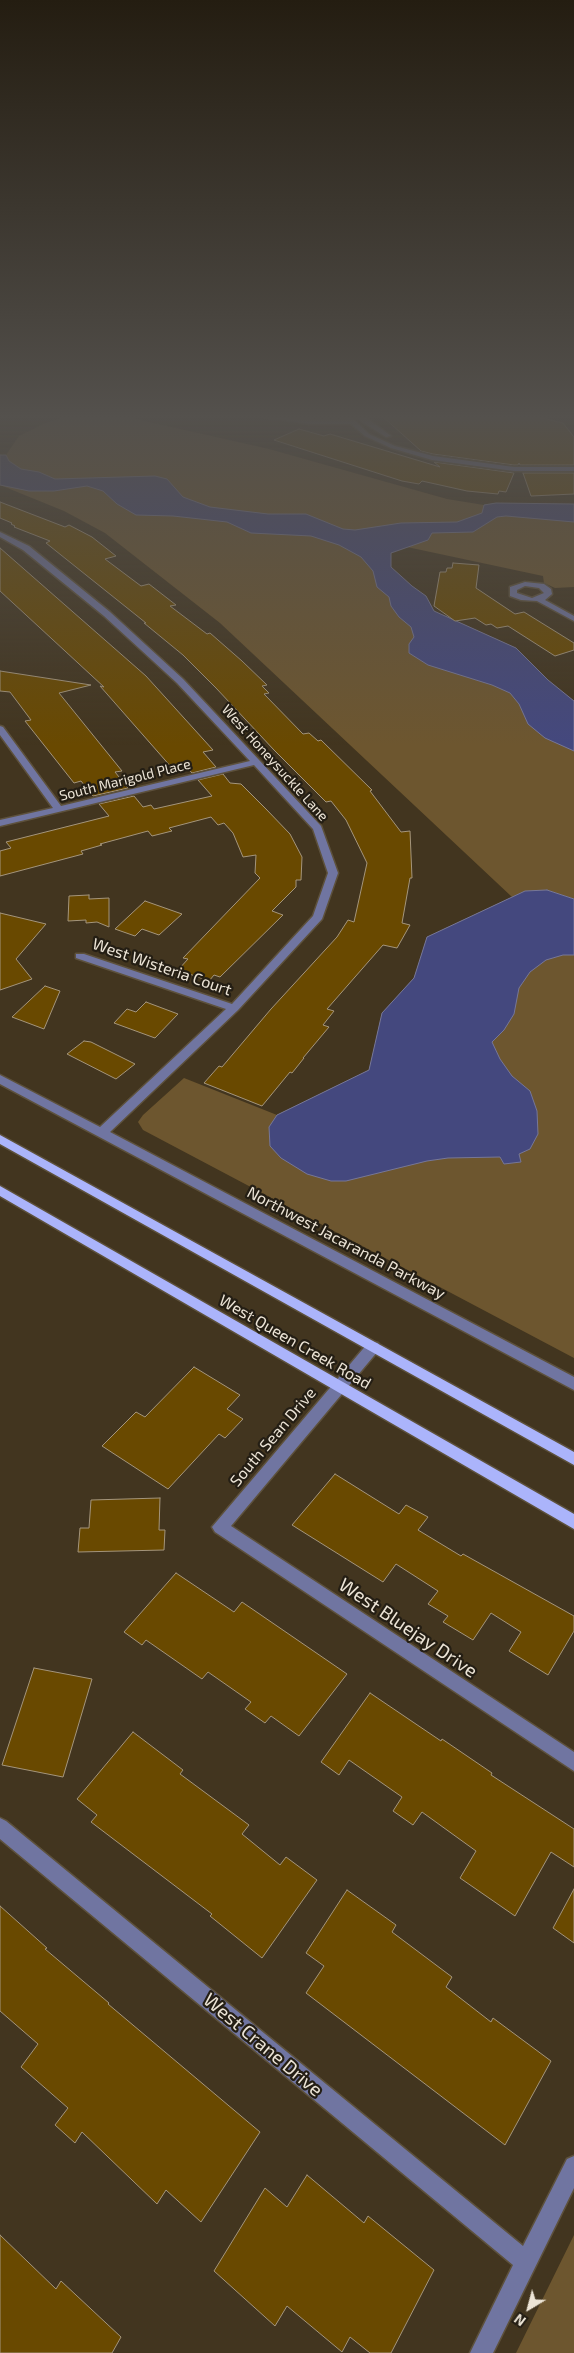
<!DOCTYPE html>
<html>
<head>
<meta charset="utf-8">
<style>
  body { margin:0 }
  #map { position:relative; width:574px; height:2353px; overflow:hidden; background:#42351f; font-family:"Exo 2",sans-serif }
  canvas { display:block }
  .north { position:absolute; left:504px; top:2283px; width:50px; height:50px; -webkit-text-stroke:4px #241e14; paint-order:stroke; rotate:217deg; font-size:14px; font-weight:700; line-height:20px; text-align:center; color:#ece4d6 }
  .north::after { content:''; display:block; margin:auto; width:18px; height:22px; background:#ece4d6; clip-path:polygon(50% 0,100% 100%,50% 72%,0 100%) }
</style>
</head>
<body>
<div id="map">
<canvas width="574" height="2353"></canvas>
<div class="north">N</div>
</div>
<script>
const ctx = document.querySelector('canvas').getContext('2d');
ctx.lineJoin = 'round';
function paint(path, color) { ctx.fillStyle = color; ctx.fill(path, 'evenodd'); }
const poly = rows => new Path2D(rows.map(r => 'M' + r).join(''));
function trace(path, color, width, dash) { ctx.strokeStyle = color; ctx.lineWidth = width; ctx.lineCap = dash ? 'butt' : 'round'; ctx.setLineDash(dash || []); ctx.stroke(path); }
function label(font, color, halo, rows, align = 'center') {
  ctx.font = font + ' "Exo 2",sans-serif'; ctx.lineWidth = 4.5; ctx.setLineDash([]); ctx.textBaseline = 'middle'; ctx.strokeStyle = halo; ctx.fillStyle = color; for (const [text, x, y, turn = 0] of rows) {
    ctx.save(); ctx.translate(x, y); ctx.rotate((+turn || 0) * Math.PI / 180); ctx.textAlign = isNaN(turn) ? turn : align; if (halo) ctx.strokeText(text, 0, 0); ctx.fillText(text, 0, 0); ctx.restore();
  }
}
const green = poly([
  [70,416,123,416,269,449,447,499,484,505,496,503,574,504,574,587,555,588,544,583,543,576,407,547,391,553,391,567,412,586,426,596,434,611,516,648,548,680,574,701,574,1358,143,1130,138,1122,143,1115,184,1078,277,1115,369,1070,382,1013,414,978,427,937,512,897,220,623,105,533,64,511,0,485,0,455,6,455,19,436,45,423],
  [574,2235,574,2353,516,2353]
]);
const water = poly([
  [0,455,6,455,9,461,21,469,39,472,55,479,155,476,167,479,183,497,210,507,268,514,306,514,343,529,355,530,401,523,457,522,482,513,484,505,496,503,574,504,574,522,506,516,497,517,473,532,432,533,428,540,391,553,391,567,412,586,426,596,434,611,516,648,548,680,574,701,574,751,545,738,528,724,519,704,510,693,492,685,428,665,409,653,409,644,414,637,411,627,399,617,391,606,389,597,377,587,373,571,361,557,339,545,311,536,251,533,227,522,173,516,136,515,117,504,103,491,87,486,54,491,29,491,0,485,0,455],
  [547,890,574,899,574,955,563,955,546,960,530,972,519,988,514,1014,504,1030,492,1042,500,1059,512,1076,530,1091,537,1111,538,1134,530,1149,519,1154,521,1162,504,1164,500,1157,448,1158,427,1161,346,1181,331,1181,307,1174,281,1158,270,1146,269,1127,277,1115,369,1070,382,1013,414,978,427,937,525,891,547,890]
]);
const building = poly([
  [382,416,534,416,563,423,574,437,574,465,520,465,519,463,518,465,514,465,433,454,421,451,382,416],
  [299,429,324,436,330,434,440,467,434,462,514,473,506,492,499,491,498,494,467,491,422,481,419,484,402,481,274,440,299,429],
  [523,473,574,473,574,494,531,496,523,473],
  [0,502,65,527,69,525,92,537,116,556,105,559,141,586,149,584,176,605,170,606,207,634,210,633,242,661,267,685,262,686,269,693,264,694,303,734,309,733,318,741,321,740,372,790,370,791,401,832,410,831,412,878,410,878,402,923,410,925,397,948,383,945,327,1009,334,1011,323,1025,329,1027,303,1058,304,1058,292,1073,290,1072,262,1106,204,1083,219,1066,222,1067,271,1009,337,937,348,920,354,922,367,863,346,820,331,801,326,802,274,750,216,688,183,655,144,623,146,623,46,543,50,541,14,527,15,526,11,524,12,523,0,518,0,502],
  [0,548,146,676,213,750,203,752,216,767,192,773,185,765,172,768,100,686,104,687,0,591,0,548],
  [453,563,479,565,476,588,515,614,524,612,574,643,574,650,555,656,508,626,497,628,491,624,486,625,475,618,455,621,434,606,440,572,446,572,447,568,452,568,453,563],
  [0,671,91,685,59,693,122,771,115,772,128,788,93,796,81,781,74,783,25,721,31,720,10,692,0,691,0,671],
  [223,774,230,783,241,784,266,809,290,834,302,857,301,880,296,880,296,887,272,911,283,915,220,977,214,975,209,981,178,970,188,959,183,958,260,878,255,873,256,855,243,857,233,833,224,823,218,825,211,817,169,828,172,831,152,836,148,831,100,844,102,845,81,851,83,854,0,876,0,851,11,848,6,842,109,816,99,804,134,796,143,807,151,805,154,809,212,796,198,780,223,774],
  [89,895,89,899,109,898,109,927,97,922,86,923,86,920,68,921,69,896,89,895],
  [145,901,182,914,159,935,142,929,135,936,115,929,145,901],
  [0,913,46,924,16,959,32,979,0,990,0,913],
  [45,986,60,991,44,1029,12,1017,45,986],
  [146,1002,178,1014,155,1038,114,1023,127,1009,136,1012,146,1002],
  [84,1041,91,1042,135,1064,116,1079,67,1054,84,1041],
  [194,1367,240,1395,227,1409,243,1419,225,1438,219,1434,168,1489,102,1446,136,1412,145,1417,194,1367],
  [335,1474,399,1514,406,1505,428,1517,418,1530,461,1556,463,1554,574,1616,574,1631,548,1675,509,1651,521,1632,491,1613,473,1640,443,1622,448,1616,428,1604,438,1591,396,1564,383,1582,292,1525,335,1474],
  [160,1498,159,1530,165,1530,164,1550,78,1552,80,1528,89,1528,91,1500,160,1498],
  [176,1573,234,1612,242,1602,347,1674,299,1736,271,1716,265,1723,245,1709,251,1702,208,1672,202,1679,146,1640,142,1645,124,1632,176,1573],
  [34,1668,92,1679,63,1777,2,1765,34,1668],
  [370,1693,441,1741,442,1739,492,1773,491,1775,574,1829,574,1867,551,1852,515,1916,460,1878,476,1851,422,1812,413,1825,393,1811,402,1797,349,1760,339,1775,321,1762,370,1693],
  [133,1732,183,1770,180,1774,249,1825,242,1834,280,1865,286,1857,317,1880,262,1958,210,1916,212,1914,91,1822,97,1815,77,1799,133,1732],
  [574,1889,574,1943,553,1928,574,1889],
  [347,1890,396,1925,392,1932,452,1977,446,1987,491,2022,493,2018,551,2061,505,2145,306,1993,324,1966,306,1953,347,1890],
  [0,1906,47,1948,45,1949,109,2003,108,2004,260,2132,201,2222,166,2190,157,2204,82,2132,75,2143,55,2125,68,2108,21,2067,38,2044,0,2011,0,1906],
  [307,2175,364,2223,368,2216,434,2270,391,2353,370,2353,350,2337,342,2352,287,2306,275,2326,214,2271,265,2188,287,2207,307,2175],
  [0,2235,56,2289,61,2281,121,2337,112,2353,0,2353,0,2235]
]);
const minor = poly([
  [259,416,310,420,347,420,343,416,350,416,369,434,395,446,433,456,514,467,574,467,574,471,514,471,432,460,391,448,365,436,351,424,310,424,259,416],
  [357,416,364,416,391,436,386,437,362,422,357,416],
  [0,532,29,546,110,612,183,679,321,826,338,873,322,919,238,1010,110,1132,574,1377,574,1390,0,1084,0,1075,100,1127,226,1009,76,958,76,954,84,954,232,1004,313,916,328,873,313,829,254,765,0,826,0,820,53,808,0,735,0,726,3,727,61,806,250,761,177,683,104,616,23,550,0,537,0,532],
  [525,582,544,584,551,589,552,594,545,600,574,616,574,621,537,601,521,600,510,596,510,587,525,582],
  [525,586,539,588,544,593,532,598,517,593,517,590,525,586],
  [373,1342,378,1343,380,1347,378,1351,231,1526,574,1752,574,1771,215,1532,212,1527,368,1343,373,1342],
  [0,1818,6,1821,523,2246,567,2159,574,2156,574,2188,493,2353,470,2353,513,2265,0,1839,0,1818]
]);
const major = poly([
  [0,1135,574,1452,574,1465,0,1144,0,1135],
  [0,1186,574,1514,574,1529,0,1196,0,1186]
]);
const farStreetnames = [
  ["West Honeysuckle Lane",275,763,48],
  ["South Marigold Place",125,780,-14]
];
const streetNames = [
  ["West Wisteria Court",162,967,19],
  ["Northwest Jacaranda Parkway",346,1243,28],
  ["West Queen Creek Road",295,1342,30],
  ["South Sean Drive",273,1437,-50]
];
const nearStreetnames = [
  ["West Bluejay Drive",408,1628,34],
  ["West Crane Drive",263,2045,40]
];
paint(green, '#6d562f');
paint(water, '#44487e');
trace(water, '#767798', 1);
paint(building, '#694900');
trace(building, '#a4957c', 1);
trace(minor, '#5d513c', 3);
trace(major, '#5d513c', 3);
paint(minor, '#7075a1');
paint(major, '#abb4fb');
const sky = ctx.createLinearGradient(0, 0, 0, 746);
sky.addColorStop(0, '#241d11');
sky.addColorStop(0.56, '#54514d');
sky.addColorStop(1, '#54514d00');
ctx.fillStyle = sky;
ctx.fillRect(0, 0, 574, 746);
label('14px', '#ece4d6', '#241e14', farStreetnames);
label('16px', '#ece4d6', '#241e14', streetNames);
label('19px', '#ece4d6', '#241e14', nearStreetnames);
</script>
</body>
</html>
